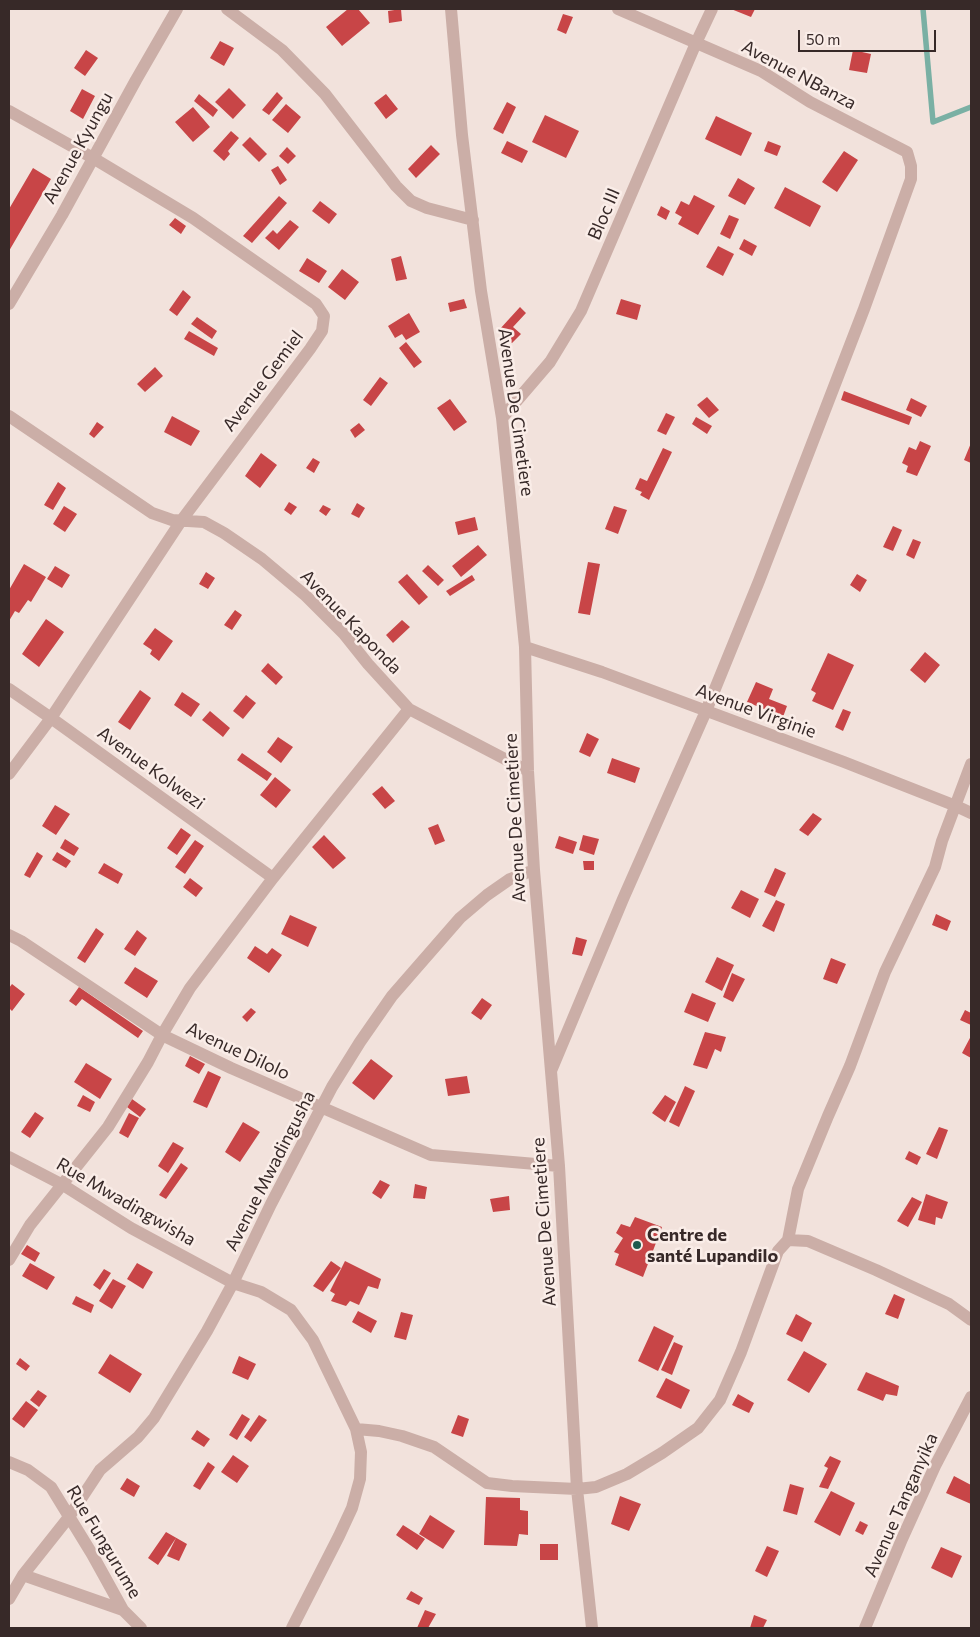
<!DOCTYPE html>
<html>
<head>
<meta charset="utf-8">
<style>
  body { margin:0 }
  #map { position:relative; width:980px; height:1637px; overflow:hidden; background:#f2e2dc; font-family:Commissioner,sans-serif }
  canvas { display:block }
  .frame { position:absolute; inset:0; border:10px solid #372928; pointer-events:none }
  .scale { position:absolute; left:798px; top:30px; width:138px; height:22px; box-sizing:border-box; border:2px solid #372928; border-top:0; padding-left:6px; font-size:15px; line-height:18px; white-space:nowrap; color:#372928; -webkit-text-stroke:4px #faede8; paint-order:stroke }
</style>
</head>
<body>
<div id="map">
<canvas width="980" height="1637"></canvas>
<div class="frame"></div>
<div class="scale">50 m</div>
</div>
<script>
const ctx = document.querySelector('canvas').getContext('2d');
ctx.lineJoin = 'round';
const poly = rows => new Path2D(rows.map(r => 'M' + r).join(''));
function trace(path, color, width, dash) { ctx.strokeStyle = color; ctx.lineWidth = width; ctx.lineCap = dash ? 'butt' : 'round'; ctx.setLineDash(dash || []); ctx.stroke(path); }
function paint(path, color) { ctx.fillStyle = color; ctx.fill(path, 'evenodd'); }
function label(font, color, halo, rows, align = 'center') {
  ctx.font = font + ' Commissioner,sans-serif'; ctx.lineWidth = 5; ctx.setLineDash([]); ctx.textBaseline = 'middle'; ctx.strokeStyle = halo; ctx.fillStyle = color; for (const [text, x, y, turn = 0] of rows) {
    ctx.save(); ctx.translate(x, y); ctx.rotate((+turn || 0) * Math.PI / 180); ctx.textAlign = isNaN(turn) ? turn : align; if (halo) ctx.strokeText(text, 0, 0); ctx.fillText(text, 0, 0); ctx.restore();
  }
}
const stream = poly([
  [923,9,933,122,971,107]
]);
const building = poly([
  [348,9,358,9,370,23,342,46,326,27],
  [401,9,402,21,389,23,388,11],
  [731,9,755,9,751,17],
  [563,14,573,17,566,34,557,30],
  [220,41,234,48,224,66,210,58],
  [86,50,98,58,85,76,74,68],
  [853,50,871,54,867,73,849,70],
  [229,88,246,105,233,119,215,102],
  [82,89,95,96,83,119,70,111],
  [277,92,283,98,269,115,262,110],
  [199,94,218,110,213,117,194,101],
  [386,94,398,109,386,119,374,103],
  [507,102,516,107,503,134,493,129],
  [286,104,301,117,288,133,272,120],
  [193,107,210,127,193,142,175,122],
  [545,115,579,131,566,158,532,142],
  [716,116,752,133,741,156,705,139],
  [231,131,239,138,228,151,230,154,224,161,213,151],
  [250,137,267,154,259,162,242,145],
  [507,141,528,151,522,163,501,153],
  [768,141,781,146,777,156,764,151],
  [431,145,440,154,416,178,408,169],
  [287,147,296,156,288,164,279,156],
  [844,151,858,160,837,192,822,182],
  [278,166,287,180,280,185,271,170],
  [33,168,51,179,9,251,9,209],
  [738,178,755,188,745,205,728,196],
  [785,187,821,206,810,227,774,208],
  [694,195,715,206,698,235,678,224,682,217,675,213,681,201,689,205],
  [279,196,287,203,252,243,243,236],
  [320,201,337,214,329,224,312,211],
  [661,206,670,211,666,220,657,215],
  [729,215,739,219,730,239,720,234],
  [175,218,186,226,181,234,169,225],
  [290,220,299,227,279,250,265,238,273,230,277,234],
  [744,239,757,246,752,256,739,249],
  [718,246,734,254,723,276,706,267],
  [401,256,407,279,396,281,391,259],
  [307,258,327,271,319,283,299,271],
  [342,269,359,282,345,300,328,287],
  [183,290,191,297,177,316,169,310],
  [464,299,467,308,450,312,448,303],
  [621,299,641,305,637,320,616,314],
  [520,307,526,313,513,327,521,334,512,343,499,330],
  [409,313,420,332,406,340,402,334,395,338,388,326],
  [197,317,217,331,212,339,191,324],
  [189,331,218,348,214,356,184,339],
  [406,342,422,362,414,368,399,348],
  [155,367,163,376,145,392,137,384],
  [380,377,388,383,371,406,363,400],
  [844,391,912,417,909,425,841,400],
  [707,397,719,410,709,418,697,405],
  [911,398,927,406,921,417,906,410],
  [450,399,467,422,454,431,437,408],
  [666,413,675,417,666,435,657,431],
  [172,416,200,431,191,446,164,432],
  [696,417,712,426,707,434,692,424],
  [97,422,104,427,94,438,89,434],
  [359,423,365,430,355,438,350,430],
  [920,441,931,446,917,476,906,472,908,466,902,463,909,447,916,450],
  [971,443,971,463,964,460],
  [663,448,672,452,649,500,640,495,642,492,635,489,640,478,647,481],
  [261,453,277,465,260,488,245,476],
  [313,458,320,462,314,473,306,468],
  [58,482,66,488,53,510,44,505],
  [289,502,297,507,291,515,284,510],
  [357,503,365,508,359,518,351,514],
  [323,505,331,509,326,516,319,511],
  [64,506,77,514,65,532,53,524],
  [614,506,627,510,618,534,605,529],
  [475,517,478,530,458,535,455,522],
  [893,526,902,530,893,551,883,547],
  [913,539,921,542,914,559,906,555],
  [478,545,487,555,461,577,452,566],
  [588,562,600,564,590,615,578,613],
  [24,564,46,577,31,602,28,600,19,613,15,611,9,621,9,590],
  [428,565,444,580,438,586,422,571],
  [55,566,70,575,62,588,47,579],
  [206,572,215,578,208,589,199,584],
  [407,574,428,597,419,605,398,582],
  [857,574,867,580,860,592,850,585],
  [472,575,475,580,450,596,446,591],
  [235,610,242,615,232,630,224,625],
  [46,619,64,632,39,667,22,654],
  [402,620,410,627,393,643,386,635],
  [155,628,173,641,159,661,150,654,152,650,143,644],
  [925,652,940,665,925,683,910,670],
  [828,653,854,665,833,710,812,701,816,693,811,690],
  [268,663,283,677,276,685,261,671],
  [756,682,773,689,769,699,787,706,783,717,747,702],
  [140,690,151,698,130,730,118,722],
  [182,692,200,704,191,717,174,705],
  [246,695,256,703,243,719,233,711],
  [843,709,851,712,843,731,835,727],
  [210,711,230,728,223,737,202,720],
  [587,733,599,739,590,757,579,752],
  [278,737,293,747,281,763,267,752],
  [242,753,272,774,267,781,237,760],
  [612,758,640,768,635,783,607,773],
  [275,777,291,790,276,808,260,795],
  [382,786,395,801,385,809,372,794],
  [55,805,70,814,56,835,42,826],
  [813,813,822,819,808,836,799,830],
  [438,824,445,841,435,845,428,828],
  [181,828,191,835,177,855,167,848],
  [324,835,346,858,333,869,312,847],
  [583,835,599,839,594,855,579,850],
  [559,836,577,842,573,854,555,848],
  [65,839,79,848,74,856,60,848],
  [195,840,204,846,185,874,175,867],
  [37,852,43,856,30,878,24,875],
  [57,852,71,861,66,868,52,860],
  [583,861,594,861,594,870,584,870],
  [104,863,123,874,118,884,98,873],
  [775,868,786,873,775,897,764,892],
  [190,878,203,888,196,897,183,887],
  [741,890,759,899,750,918,731,908],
  [776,900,785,904,774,932,762,926],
  [936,914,951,921,947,931,932,925],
  [290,915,317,927,308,947,281,934],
  [96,928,104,934,85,963,77,958],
  [137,930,147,938,135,956,124,949],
  [576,937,587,940,582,956,572,954],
  [255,946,267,954,272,948,282,955,269,973,247,958],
  [717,957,734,965,722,991,705,982],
  [831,958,846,964,837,984,823,979],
  [135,967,158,981,147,998,124,983],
  [732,973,745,979,733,1002,723,997],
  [12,984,25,994,12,1011,9,1008,9,988],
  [79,987,143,1031,138,1038,82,999,76,1006,69,1001],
  [692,993,716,1003,708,1022,684,1012],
  [482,998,492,1005,481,1020,471,1013],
  [251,1008,256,1012,247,1022,242,1017],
  [965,1010,971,1013,971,1025,960,1020],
  [705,1032,726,1037,721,1052,715,1049,707,1069,693,1065],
  [971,1036,971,1058,962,1053],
  [190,1056,205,1064,199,1074,185,1066],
  [371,1059,393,1076,374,1100,352,1083],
  [86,1063,112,1079,100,1099,74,1082],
  [208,1071,221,1077,207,1108,193,1102],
  [467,1076,470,1093,448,1096,445,1079],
  [685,1086,695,1091,679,1127,669,1122],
  [83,1095,95,1102,90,1112,77,1106],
  [665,1095,676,1102,665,1122,652,1113],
  [132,1099,146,1109,140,1117,127,1107],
  [35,1112,44,1118,30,1138,21,1132],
  [129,1113,139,1118,128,1138,119,1133],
  [243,1122,260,1132,240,1162,225,1152],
  [939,1127,948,1130,937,1159,926,1154],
  [173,1142,184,1148,168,1173,158,1166],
  [909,1151,921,1157,917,1165,905,1159],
  [181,1163,188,1168,166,1199,159,1195],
  [380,1180,390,1185,381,1199,372,1193],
  [415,1184,427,1187,425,1199,413,1198],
  [926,1194,948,1202,942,1219,936,1217,935,1225,918,1220],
  [509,1196,510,1210,493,1212,490,1199],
  [912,1197,922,1202,908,1227,897,1221],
  [635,1217,662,1227,643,1277,615,1265,619,1254,614,1252,623,1238,616,1233,621,1224,630,1227],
  [27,1245,40,1253,35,1262,21,1254],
  [331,1261,341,1268,323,1292,313,1286],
  [345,1261,381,1279,378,1289,368,1286,359,1305,350,1301,346,1306,331,1301,335,1294,330,1291],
  [30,1263,55,1277,47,1290,22,1276],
  [137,1263,153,1272,143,1289,127,1279],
  [104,1269,111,1273,100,1290,93,1285],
  [113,1279,126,1286,112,1309,99,1301],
  [894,1294,905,1299,898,1319,885,1314],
  [76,1296,94,1305,91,1313,72,1304],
  [358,1311,377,1321,371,1333,352,1322],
  [401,1312,413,1315,406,1340,394,1337],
  [796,1314,812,1323,802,1342,786,1334],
  [654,1326,674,1336,658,1371,638,1361],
  [674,1342,683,1346,672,1375,661,1370],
  [804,1351,827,1364,809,1393,787,1380],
  [110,1354,142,1374,130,1393,98,1373],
  [239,1356,256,1364,248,1380,232,1373],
  [20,1358,30,1366,26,1371,16,1364],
  [866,1372,899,1386,897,1396,886,1394,883,1401,857,1390],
  [666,1378,690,1390,681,1409,656,1397],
  [38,1390,47,1396,39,1407,30,1400],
  [738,1394,754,1403,749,1413,732,1405],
  [26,1401,38,1410,24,1428,12,1419],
  [242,1414,250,1419,237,1440,229,1435],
  [259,1415,267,1420,251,1442,244,1437],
  [458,1415,469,1419,463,1437,451,1433],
  [197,1430,210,1439,204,1447,191,1439],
  [233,1455,249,1466,237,1483,221,1472],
  [830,1456,841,1461,828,1489,819,1487,828,1468,824,1466],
  [208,1462,215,1467,200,1490,193,1486],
  [954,1476,971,1485,971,1504,946,1493],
  [127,1478,140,1486,134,1497,120,1489],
  [790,1484,804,1488,797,1515,783,1511],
  [831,1491,855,1503,840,1536,814,1522],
  [620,1496,641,1504,629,1531,611,1524],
  [486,1497,520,1498,520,1510,528,1511,528,1535,519,1534,517,1546,484,1545],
  [430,1515,455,1531,443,1549,419,1534],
  [860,1521,868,1525,863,1535,855,1531],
  [403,1525,425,1539,417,1550,396,1535],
  [166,1532,187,1544,179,1561,167,1556,176,1538,158,1565,148,1558],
  [540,1544,558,1544,558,1560,540,1560],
  [767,1546,779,1551,767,1577,755,1571],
  [941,1547,962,1556,952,1578,931,1568],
  [411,1591,423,1598,419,1605,406,1599],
  [425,1610,436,1614,428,1628,417,1628],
  [754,1615,767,1620,763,1628,750,1628]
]);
const street = poly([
  [227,9,282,50,325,94,396,186,411,201,427,208,473,220],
  [451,9,462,135,481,291,502,418,525,647,528,771,534,870,559,1166,577,1489,592,1628],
  [9,111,93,158,193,218,316,304,324,316,322,331,310,349,181,521,51,718,9,774],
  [9,304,62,215,136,80,177,9],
  [9,416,152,513,172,520,204,522,224,533,262,559,306,596,344,634,368,664,409,709,528,771],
  [502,418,550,362,581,311,696,43,712,9],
  [525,647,602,672,844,762,956,806,971,813],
  [9,689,51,718,273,878],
  [9,935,21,941,162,1035,231,1068,431,1155,559,1166],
  [551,1071,623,899,706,711,759,581,864,309,911,179,911,166,907,152,810,102,761,71,618,9],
  [9,1157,63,1185,131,1228,233,1283,261,1292,291,1310,313,1340,356,1429,361,1452,360,1479,352,1508,339,1536,292,1628],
  [788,1240,798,1189,828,1116,850,1066,885,972,935,867,942,841,971,764],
  [9,1260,30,1225,108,1127,148,1062,162,1035,190,988,273,878,409,709],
  [356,1429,379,1431,402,1436,434,1447,487,1483,512,1486,577,1489,596,1487,627,1474,662,1453,698,1428,720,1400,741,1352,778,1251,788,1240,808,1241,876,1270,949,1304,971,1320],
  [9,1462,28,1470,51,1487,92,1554,123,1610,141,1628],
  [23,1575,123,1610],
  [9,1599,23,1575,69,1517,100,1470,138,1437,154,1418,207,1331,233,1283,271,1204,332,1087,360,1042,392,996,460,918,487,895,510,879,534,870],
  [865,1628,902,1539,935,1466,971,1397]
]);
const markers = [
  [637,1245,5,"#1d5a4e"]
];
const streetNames = [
  ["Avenue NBanza",799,75,28],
  ["Avenue Kyungu",78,148,-61],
  ["Bloc III",604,214,-67],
  ["Avenue Gemiel",263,381,-53],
  ["Avenue De Cimetiere",516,412,82],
  ["Avenue Kaponda",351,622,46],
  ["Avenue Virginie",756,711,20],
  ["Avenue Kolwezi",151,768,36],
  ["Avenue De Cimetiere",515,818,-93],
  ["Avenue Dilolo",238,1051,25],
  ["Avenue Mwadingusha",270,1171,-63],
  ["Rue Mwadingwisha",126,1202,30],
  ["Avenue De Cimetiere",544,1222,-94],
  ["Avenue Tanganyika",901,1505,-66],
  ["Rue Fungurume",104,1542,59]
];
const poiNames = [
  ["Centre de",647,1235],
  ["santé Lupandilo",647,1256]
];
trace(stream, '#7ab0a4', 5.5);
paint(building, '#c84547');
trace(street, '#cbaea7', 12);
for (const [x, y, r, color] of markers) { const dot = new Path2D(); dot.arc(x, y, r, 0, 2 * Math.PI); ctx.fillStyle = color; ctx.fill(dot); trace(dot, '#faede8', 2); }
label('18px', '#372928', '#faede8', streetNames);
label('bold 18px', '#372928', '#faede8', poiNames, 'left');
</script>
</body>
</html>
